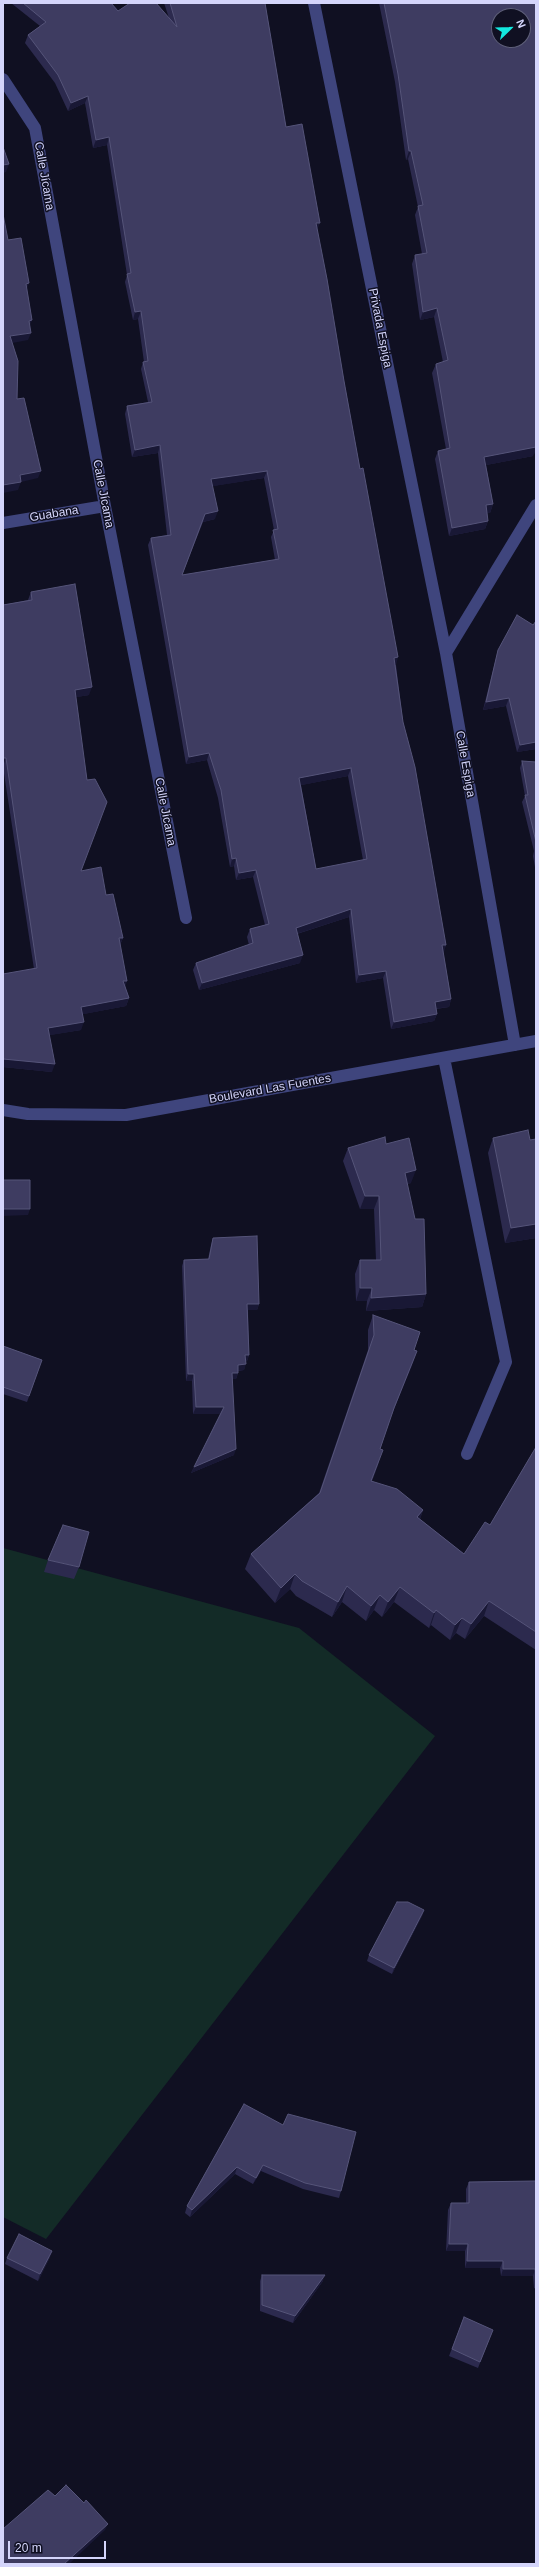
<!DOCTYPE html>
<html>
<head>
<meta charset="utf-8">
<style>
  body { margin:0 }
  #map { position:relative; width:539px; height:2567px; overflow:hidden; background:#101022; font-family:Helvetica,sans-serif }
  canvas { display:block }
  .frame { position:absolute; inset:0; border:4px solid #d4d5fb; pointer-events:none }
  .north { position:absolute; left:491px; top:8px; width:40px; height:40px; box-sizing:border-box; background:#101022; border:1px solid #5e5f79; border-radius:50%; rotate:67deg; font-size:11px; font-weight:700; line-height:16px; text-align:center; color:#d4d5fb }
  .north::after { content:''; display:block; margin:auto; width:14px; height:18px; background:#13e8df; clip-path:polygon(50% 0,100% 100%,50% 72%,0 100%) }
  .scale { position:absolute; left:8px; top:2541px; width:98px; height:18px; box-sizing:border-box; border:2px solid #d4d5fb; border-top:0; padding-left:5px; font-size:12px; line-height:14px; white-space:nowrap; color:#d4d5fb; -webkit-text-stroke:3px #101022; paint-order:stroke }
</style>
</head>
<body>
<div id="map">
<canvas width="539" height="2567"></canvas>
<div class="frame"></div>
<div class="north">N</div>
<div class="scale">20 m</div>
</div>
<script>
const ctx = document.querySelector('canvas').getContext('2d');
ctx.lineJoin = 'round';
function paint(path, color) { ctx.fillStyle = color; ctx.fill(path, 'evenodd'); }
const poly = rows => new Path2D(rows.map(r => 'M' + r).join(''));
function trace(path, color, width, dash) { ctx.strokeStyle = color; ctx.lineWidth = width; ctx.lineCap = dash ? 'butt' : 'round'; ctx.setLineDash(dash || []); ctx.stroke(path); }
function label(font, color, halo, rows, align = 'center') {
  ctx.font = font + ' Helvetica,sans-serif'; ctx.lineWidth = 3; ctx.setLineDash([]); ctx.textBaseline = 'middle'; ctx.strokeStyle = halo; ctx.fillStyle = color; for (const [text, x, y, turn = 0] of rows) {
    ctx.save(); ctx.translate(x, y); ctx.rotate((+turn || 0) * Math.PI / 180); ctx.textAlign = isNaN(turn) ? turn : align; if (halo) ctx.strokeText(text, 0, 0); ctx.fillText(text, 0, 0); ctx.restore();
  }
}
const green = poly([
  [3,1548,299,1628,435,1736,46,2239,3,2217]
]);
const minor = poly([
  [314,3,446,653,515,1045],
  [3,79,35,128,105,506,186,918],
  [3,523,105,506],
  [446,653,536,505],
  [444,1058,506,1362,467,1454],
  [3,1110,28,1114,126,1115,536,1041]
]);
const wall = poly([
  [11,3,111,3,118,11,169,18,164,3,265,3,286,127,317,230,344,381,396,665,403,722,446,945,443,952,451,999,449,1007,436,1009,437,1014,434,1021,391,1029,383,978,356,983,349,917,297,934,300,963,199,990,193,970,196,963,249,945,247,937,250,929,265,925,253,877,236,880,234,866,230,867,218,798,207,760,186,764,148,545,151,538,167,535,158,453,132,457,125,414,127,406,148,402,141,369,143,362,144,362,138,319,133,320,125,282,127,275,107,145,93,148,85,103,68,111,55,83,25,43,28,35,40,26],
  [264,478,274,530,271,537,275,560,182,575,203,522,215,519,212,486],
  [348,776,363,860,316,869,301,785],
  [379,3,536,3,533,456,486,465,493,504,490,513,487,513,488,521,485,529,449,536,435,459,438,451,446,449,432,373,436,364,443,362,434,317,420,320,412,264,415,255,422,254,415,215,418,207,408,159,406,160,395,82],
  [31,592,89,695,76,697,81,871,106,895,123,938,120,945,125,986,129,998,126,1006,83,1014,81,1030,49,1035,52,1072,3,1067,3,974,34,969,3,767,3,605,28,600],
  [498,650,536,749,517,752,506,706,483,710],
  [522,761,536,762,536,873,533,856,534,851,522,802,525,796,520,768],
  [493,1138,536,1238,505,1243,488,1153],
  [386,1144,411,1183,407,1184,426,1294,422,1307,366,1311,367,1301,356,1301,355,1274,360,1260,376,1260,374,1209,360,1209,343,1161,348,1148],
  [213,1238,259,1304,257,1310,248,1310,249,1355,247,1361,246,1361,244,1370,238,1371,238,1373,236,1379,232,1379,234,1455,191,1473,194,1467,220,1414,193,1414,192,1381,186,1381,182,1266,184,1260,208,1259,211,1245],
  [373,1315,414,1350,417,1351,391,1417,380,1449,378,1465,372,1481,423,1510,420,1519,464,1554,490,1525,536,1447,536,1650,484,1616,465,1639,456,1633,450,1640,431,1625,429,1628,394,1602,382,1617,374,1610,366,1621,342,1602,332,1617,296,1596,290,1589,275,1603,245,1569,251,1554,319,1493,368,1350,368,1330],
  [3,1346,42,1360,27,1402,3,1394],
  [48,1560,79,1567,74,1579,44,1572],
  [424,1910,422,1916,392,1974,367,1961,369,1955],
  [244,2104,341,2191,339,2198,303,2189,261,2171,253,2184,235,2174,190,2217,185,2213,187,2206],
  [536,2181,536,2289,534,2288,533,2276,501,2276,500,2268,465,2268,465,2251,446,2251,448,2210,451,2203,466,2203,466,2189,469,2182],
  [50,2257,38,2281,5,2264,7,2258],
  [262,2275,323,2281,293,2323,260,2311,260,2281],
  [464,2317,493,2330,478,2368,449,2356]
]);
const shadedWall = poly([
  [88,96,85,103,68,111,71,103],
  [109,137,107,145,93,148,96,140],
  [409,151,411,151,408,159,406,160],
  [9,164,6,172,3,173,3,165],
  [316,223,320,223,317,230],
  [29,283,26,291,26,284],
  [437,308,434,317,420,320,423,312],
  [141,311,138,319,133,320,135,312],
  [32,320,29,328,29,321],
  [31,333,28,340,7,344,10,336],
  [160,445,158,453,132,457,135,450],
  [536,447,536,451,533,456,481,466,484,457],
  [41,471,38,478,21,482,18,490,3,493,3,485,20,475],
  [267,471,264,478,208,487,211,479],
  [493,504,490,513,483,514,486,505],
  [218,511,215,519,203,522,205,514],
  [488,521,485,529,449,536,452,528],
  [398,657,396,665,391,665,394,658],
  [92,687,89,695,72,698,75,690],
  [509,698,506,706,483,710,486,702],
  [536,742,536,749,517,752,520,745],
  [209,753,207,760,186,764,189,757],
  [3,758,6,758,3,766],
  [351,768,348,776,297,786,299,778],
  [236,858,234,866,230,867,232,859],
  [256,870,253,877,236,880,239,873],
  [351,909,349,917,293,935,296,928],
  [119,938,123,938,120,945],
  [442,945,446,945,444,952,439,953],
  [303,955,300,963,199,990,202,983],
  [386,971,383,978,356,983,359,975],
  [123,981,127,981,125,988],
  [129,998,126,1006,79,1015,81,1007],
  [451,999,449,1007,432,1009,435,1002],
  [437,1014,434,1021,391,1029,394,1022],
  [84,1022,81,1030,45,1036,48,1028],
  [3,1059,55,1064,52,1072,3,1067],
  [416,1170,411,1183,400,1186,405,1173],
  [365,1196,379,1196,374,1209,360,1209],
  [3,1209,30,1209,28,1215,3,1216],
  [536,1224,536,1238,505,1243,511,1228],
  [360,1288,372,1288,367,1301,356,1301],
  [426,1294,422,1307,366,1311,371,1298],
  [247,1304,259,1304,257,1310,245,1310],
  [417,1351,412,1366,388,1423,394,1408],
  [245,1355,249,1355,247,1361,243,1362],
  [246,1364,244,1370,236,1371,238,1365],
  [232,1373,238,1373,236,1379,230,1379],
  [188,1374,194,1374,192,1381,186,1381],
  [196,1407,224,1407,221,1414,193,1414],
  [236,1449,234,1455,191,1473,194,1467],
  [383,1450,378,1465,365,1496,371,1481],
  [423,1510,418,1525,417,1517],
  [295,1574,290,1589,275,1603,281,1588],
  [347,1586,342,1602,332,1617,338,1602],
  [400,1587,394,1602,382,1617,388,1602],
  [380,1595,374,1610,366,1621,371,1606],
  [489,1601,484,1616,465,1639,471,1624],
  [436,1610,431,1625,429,1628,434,1613],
  [462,1618,456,1633,450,1640,455,1625],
  [424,1910,422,1916,392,1974,394,1968],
  [263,2165,261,2171,253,2184,256,2178],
  [237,2167,235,2174,190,2217,192,2210],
  [449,2244,468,2244,465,2251,446,2251],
  [52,2251,50,2257,38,2281,40,2274],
  [467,2261,503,2261,500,2268,465,2268],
  [503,2269,535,2269,533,2276,501,2276],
  [325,2275,323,2281,293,2323,295,2316],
  [108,2524,105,2530,69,2564,64,2564]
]);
const building = poly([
  [23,3,111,3,118,11,130,3,156,3,177,27,170,3,265,3,286,127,302,124,320,223,316,223,327,279,344,381,360,469,363,468,398,657,394,658,403,722,415,767,446,945,442,945,451,999,435,1002,437,1014,394,1022,386,971,359,975,351,909,296,928,303,955,202,983,196,963,253,943,250,929,269,924,256,870,239,873,236,858,232,859,221,790,209,753,189,757,151,538,171,535,160,445,135,450,127,406,152,402,143,362,148,361,141,311,135,312,127,274,131,273,109,137,96,140,88,96,71,103,58,75,28,35,46,22,23,3],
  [267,471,278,529,273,530,279,559,182,575,205,514,218,511,211,479,267,471],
  [351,768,367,859,316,869,299,778,351,768],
  [384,3,536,3,536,447,484,457,493,504,486,505,488,521,452,528,438,451,450,448,436,364,448,360,437,308,423,312,415,255,427,253,418,206,423,205,411,151,409,151,398,74,384,3],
  [499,16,523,16,523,40,499,40,499,16],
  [3,147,9,164,3,165,3,147],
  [3,214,8,240,21,238,29,283,26,284,32,320,29,321,31,333,10,336,18,361,17,399,24,398,41,471,20,475,21,482,3,485,3,214],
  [75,584,92,687,75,690,87,780,95,779,107,802,81,871,101,867,106,895,113,894,123,938,119,938,127,981,123,981,129,998,81,1007,84,1022,48,1028,55,1064,3,1059,3,974,37,968,6,758,3,758,3,605,32,600,31,592,75,584],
  [517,615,533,625,536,621,536,742,520,745,509,698,486,702,498,650,517,615],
  [522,761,536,762,536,842,525,795,528,795,522,761],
  [528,1130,530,1140,536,1139,536,1224,511,1228,493,1138,528,1130],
  [385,1137,386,1144,409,1138,416,1170,405,1173,415,1219,424,1219,426,1294,371,1298,372,1288,360,1288,360,1260,381,1260,379,1196,365,1196,348,1148,385,1137],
  [3,1180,30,1180,30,1209,3,1209,3,1180],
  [257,1236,259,1304,247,1304,249,1355,245,1355,246,1364,238,1365,238,1373,232,1373,236,1449,194,1467,224,1407,196,1407,194,1374,188,1374,184,1260,209,1259,213,1238,257,1236],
  [373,1315,420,1332,414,1350,417,1351,394,1408,380,1449,383,1450,371,1481,397,1489,423,1510,417,1517,464,1554,485,1522,490,1525,536,1447,536,1632,489,1601,471,1624,462,1618,455,1625,436,1610,434,1613,400,1587,388,1602,380,1595,371,1606,347,1586,338,1602,302,1581,295,1574,281,1588,251,1554,320,1493,374,1335,373,1315],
  [3,1346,42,1360,29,1396,3,1387,3,1346],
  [63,1525,89,1532,79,1567,48,1560,63,1525],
  [397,1902,408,1902,424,1910,394,1968,369,1955,397,1902],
  [244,2104,283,2125,288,2114,356,2132,341,2191,305,2183,263,2165,256,2178,237,2167,192,2210,187,2206,244,2104],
  [536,2181,536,2275,535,2269,503,2269,503,2261,467,2261,468,2244,449,2244,451,2203,469,2203,469,2182,536,2181],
  [19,2234,52,2251,40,2274,7,2258,19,2234],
  [262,2275,325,2275,295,2316,262,2305,262,2275],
  [464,2317,493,2330,480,2362,452,2349,464,2317],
  [66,2485,84,2503,86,2500,108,2524,64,2564,3,2564,3,2529,48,2490,55,2496,66,2485]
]);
const streetNames = [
  ["Calle Jícama",44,176,80],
  ["Privada Espiga",380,328,79],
  ["Calle Jícama",103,494,79],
  ["Guabana",54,514,-9],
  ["Calle Espiga",465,764,80],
  ["Calle Jícama",165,812,79],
  ["Boulevard Las Fuentes",270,1089,-10]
];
paint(green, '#132b27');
trace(minor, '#3f457d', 12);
paint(wall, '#2c2a4e');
paint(shadedWall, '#191835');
paint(building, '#3e3c61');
trace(building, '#555479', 1);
label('12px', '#d4d5fb', '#101022', streetNames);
</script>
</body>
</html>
